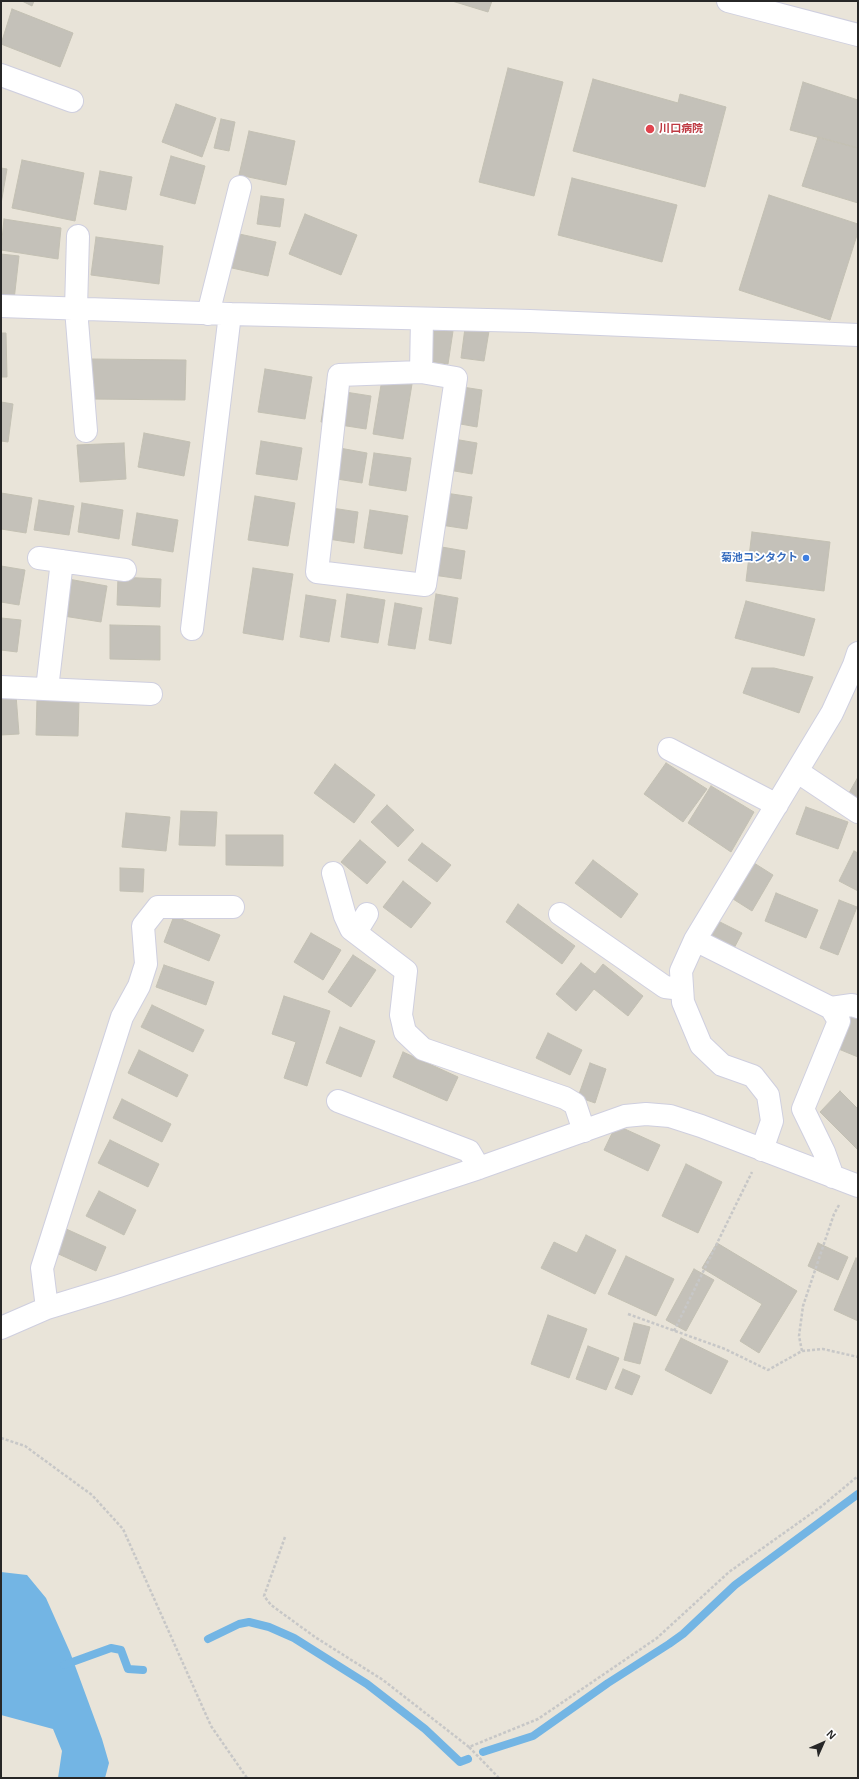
<!DOCTYPE html>
<html>
<head>
<meta charset="utf-8">
<style>
  body { margin:0 }
  #map { position:relative; width:859px; height:1779px; overflow:hidden; background:#e9e4d9; font-family:Arial,sans-serif }
  canvas { display:block }
  .frame { position:absolute; inset:0; border:2px solid #272727; pointer-events:none }
  .north { position:absolute; left:803px; top:1723px; width:40px; height:40px; -webkit-text-stroke:3px #fff; paint-order:stroke; rotate:45deg; font-size:11px; font-weight:700; line-height:16px; text-align:center; color:#272727 }
  .north::after { content:''; display:block; margin:auto; width:14px; height:18px; background:#272727; clip-path:polygon(50% 0,100% 100%,50% 72%,0 100%) }
</style>
</head>
<body>
<div id="map">
<canvas width="859" height="1779"></canvas>
<div class="frame"></div>
<div class="north">N</div>
</div>
<script>
const ctx = document.querySelector('canvas').getContext('2d');
ctx.lineJoin = 'round';
function paint(path, color) { ctx.fillStyle = color; ctx.fill(path, 'evenodd'); }
const poly = rows => new Path2D(rows.map(r => 'M' + r).join(''));
function trace(path, color, width, dash) { ctx.strokeStyle = color; ctx.lineWidth = width; ctx.lineCap = dash ? 'butt' : 'round'; ctx.setLineDash(dash || []); ctx.stroke(path); }
function label(font, color, halo, rows, align = 'center') {
  ctx.font = font + ' Arial,"Noto Sans JP",sans-serif'; ctx.lineWidth = 3.5; ctx.setLineDash([]); ctx.textBaseline = 'middle'; ctx.strokeStyle = halo; ctx.fillStyle = color; for (const [text, x, y, turn = 0] of rows) {
    ctx.save(); ctx.translate(x, y); ctx.rotate((+turn || 0) * Math.PI / 180); ctx.textAlign = isNaN(turn) ? turn : align; if (halo) ctx.strokeText(text, 0, 0); ctx.fillText(text, 0, 0); ctx.restore();
  }
}
const water = poly([
  [1,1572,27,1575,46,1598,70,1652,102,1739,109,1763,105,1778,58,1778,62,1751,53,1729,1,1715]
]);
const stream = poly([
  [208,1639,239,1624,249,1622,269,1627,294,1638,367,1684,425,1729,460,1762,468,1759],
  [64,1665,111,1648,121,1650,128,1669,143,1670],
  [483,1752,533,1736,608,1683,669,1644,683,1634,735,1585,858,1494]
]);
const building = poly([
  [22,1,34,1,32,6,22,1],
  [452,1,492,1,488,12,452,1],
  [12,9,73,33,60,67,1,44,12,9],
  [508,68,563,82,534,196,479,182,508,68],
  [593,79,678,103,680,94,726,107,705,187,573,151,593,79],
  [803,82,858,100,858,148,790,130,803,82],
  [176,104,216,118,202,157,162,142,176,104],
  [221,119,235,122,229,151,214,148,221,119],
  [249,131,295,141,286,185,239,175,249,131],
  [818,137,858,148,858,203,802,186,818,137],
  [171,156,205,166,195,204,160,195,171,156],
  [22,160,84,173,75,221,12,208,22,160],
  [1,168,7,169,1,204,1,168],
  [100,171,132,177,126,210,94,204,100,171],
  [572,178,677,205,662,262,558,235,572,178],
  [769,195,858,224,858,232,830,320,739,290,769,195],
  [261,196,284,199,280,227,257,224,261,196],
  [305,214,357,235,341,275,289,254,305,214],
  [4,219,61,228,58,259,1,250,4,219],
  [221,230,276,242,268,276,214,264,221,230],
  [96,237,163,246,159,284,91,275,96,237],
  [1,254,19,256,14,300,1,298,1,254],
  [424,326,453,331,448,364,419,360,424,326],
  [465,328,489,331,484,361,461,358,465,328],
  [1,333,6,333,7,377,1,377,1,333],
  [90,359,186,360,185,400,90,399,90,359],
  [265,369,312,377,305,419,258,412,265,369],
  [382,379,412,384,403,439,373,434,382,379],
  [449,385,482,390,477,427,444,421,449,385],
  [326,389,371,396,366,429,321,422,326,389],
  [1,402,13,404,8,442,1,441,1,402],
  [144,433,190,442,184,476,138,467,144,433],
  [442,437,477,443,472,474,437,468,442,437],
  [261,441,302,448,297,480,256,474,261,441],
  [124,443,126,479,80,482,77,445,124,443],
  [323,445,367,453,362,483,318,476,323,445],
  [374,453,411,458,406,491,369,485,374,453],
  [439,492,472,497,467,529,434,524,439,492],
  [1,493,32,498,26,533,1,529,1,493],
  [255,496,295,503,288,546,248,540,255,496],
  [39,500,74,506,69,535,34,530,39,500],
  [82,503,123,510,119,539,78,532,82,503],
  [319,506,358,512,354,543,315,537,319,506],
  [370,510,408,516,402,554,364,548,370,510],
  [137,513,178,520,173,552,132,545,137,513],
  [752,532,830,542,824,591,746,581,752,532],
  [430,545,465,551,461,579,426,574,430,545],
  [1,566,25,570,19,605,1,602,1,566],
  [253,568,293,574,283,640,243,633,253,568],
  [57,577,107,586,101,622,51,614,57,577],
  [118,577,161,579,160,607,117,605,118,577],
  [347,594,385,600,378,643,341,637,347,594],
  [436,594,458,598,451,644,429,640,436,594],
  [306,595,336,600,329,642,300,637,306,595],
  [746,601,815,619,804,656,735,638,746,601],
  [395,603,422,608,415,649,388,645,395,603],
  [1,618,21,620,17,652,1,650,1,618],
  [110,625,160,626,160,660,110,659,110,625],
  [752,668,774,668,813,677,799,713,743,693,752,668],
  [16,695,19,734,1,735,1,696,16,695],
  [37,699,79,700,78,736,36,735,37,699],
  [666,763,707,789,683,822,644,794,666,763],
  [335,764,375,795,354,823,314,793,335,764],
  [858,777,858,798,849,793,858,777],
  [711,786,754,812,731,852,688,823,711,786],
  [387,805,414,830,398,847,371,822,387,805],
  [806,807,848,822,838,849,796,834,806,807],
  [181,811,217,812,215,846,179,845,181,811],
  [126,813,170,817,166,851,122,847,126,813],
  [226,835,283,835,283,866,226,865,226,835],
  [360,840,386,862,367,884,341,862,360,840],
  [422,843,451,865,437,882,408,860,422,843],
  [854,851,858,853,858,891,839,881,854,851],
  [593,860,638,894,621,918,575,883,593,860],
  [754,863,773,875,752,911,733,899,754,863],
  [120,868,144,869,143,892,120,891,120,868],
  [403,881,431,903,411,928,383,907,403,881],
  [776,893,818,910,806,938,765,921,776,893],
  [839,900,857,907,838,955,820,948,839,900],
  [518,904,575,946,562,964,506,922,518,904],
  [174,916,220,935,209,961,164,942,174,916],
  [718,921,742,933,731,954,707,942,718,921],
  [311,933,341,950,323,980,294,962,311,933],
  [353,955,376,970,351,1007,328,992,353,955],
  [581,963,595,974,603,964,643,996,628,1016,594,989,576,1011,556,994,581,963],
  [164,965,214,982,206,1005,156,987,164,965],
  [284,996,330,1011,307,1086,284,1078,296,1042,272,1034,284,996],
  [152,1005,204,1030,193,1052,141,1027,152,1005],
  [839,1009,858,1017,858,1057,824,1043,839,1009],
  [340,1027,375,1041,361,1077,326,1063,340,1027],
  [548,1033,582,1050,570,1075,536,1058,548,1033],
  [139,1050,188,1075,177,1097,128,1073,139,1050],
  [403,1052,458,1077,447,1101,393,1077,403,1052],
  [590,1063,606,1069,595,1103,578,1097,590,1063],
  [840,1091,858,1109,858,1150,820,1112,840,1091],
  [122,1099,171,1124,162,1142,113,1118,122,1099],
  [616,1125,660,1145,648,1171,604,1150,616,1125],
  [110,1140,159,1164,148,1187,98,1163,110,1140],
  [686,1164,722,1182,698,1233,662,1216,686,1164],
  [99,1191,136,1210,124,1235,86,1216,99,1191],
  [64,1228,106,1247,96,1271,54,1252,64,1228],
  [586,1235,616,1250,595,1294,541,1268,554,1242,577,1253,586,1235],
  [717,1243,797,1291,759,1353,740,1341,762,1304,702,1268,717,1243],
  [818,1243,848,1257,838,1280,808,1266,818,1243],
  [626,1256,674,1279,656,1316,608,1294,626,1256],
  [856,1258,858,1259,858,1321,834,1310,856,1258],
  [694,1269,714,1280,686,1331,666,1320,694,1269],
  [548,1315,587,1329,569,1378,531,1364,548,1315],
  [634,1323,650,1327,640,1364,624,1360,634,1323],
  [681,1338,728,1361,711,1394,665,1370,681,1338],
  [588,1346,619,1358,606,1390,576,1379,588,1346],
  [623,1369,640,1376,632,1395,615,1388,623,1369]
]);
const path = poly([
  [628,1314,725,1349,768,1370,802,1351,823,1349,858,1357],
  [674,1331,752,1172],
  [802,1351,799,1336,803,1306,834,1214,839,1205],
  [1,1438,25,1446,92,1495,123,1529,211,1726,247,1778],
  [285,1537,264,1596,271,1605,315,1637,383,1680,469,1747],
  [499,1778,469,1747,538,1719,657,1638,729,1572,822,1506,858,1476]
]);
const minor = poly([
  [728,1,858,35],
  [1,75,72,101],
  [78,236,76,309,86,431],
  [1,306,230,314,530,321,858,335],
  [208,314,240,187],
  [421,372,456,378,425,585,317,572,339,375,421,372],
  [421,372,422,319],
  [39,558,125,570],
  [192,629,230,314],
  [1,687,151,694],
  [47,689,62,561],
  [669,749,777,805],
  [798,772,858,812],
  [333,873,345,916,351,929,406,971,401,1015,405,1032,423,1049,565,1098,575,1104,584,1131],
  [560,914,665,987,682,989],
  [356,932,367,914],
  [695,940,831,1008,852,1005,858,1007],
  [831,1008,839,1021,803,1109,824,1152,833,1177],
  [338,1101,469,1151,479,1168],
  [762,1150,772,1121,768,1095,753,1076,722,1065,701,1045,683,1002,681,971,695,940,832,713,854,665,858,653],
  [47,1308,42,1268,122,1017,139,986,146,964,143,926,158,907,233,907],
  [1,1328,47,1308,119,1286,479,1168,625,1116,646,1114,670,1116,701,1126,858,1186]
]);
const markers = [
  [650,129,5,"#e0444e"],
  [806,558,4,"#3f7fe0"]
];
const healthNames = [
  ["川口病院",659,129]
];
const shopNames = [
  ["菊池コンタクト",798,558]
];
paint(water, '#73b5e4');
trace(stream, '#73b5e4', 8);
paint(building, '#c4c1b9');
trace(building, '#c3c0b3', 1);
trace(minor, '#cfcfdf', 24);
trace(path, '#c7c7c7', 2.5, [3, 2]);
trace(minor, '#fff', 22);
for (const [x, y, r, color] of markers) { const dot = new Path2D(); dot.arc(x, y, r, 0, 2 * Math.PI); ctx.fillStyle = color; ctx.fill(dot); trace(dot, '#fff', 1.5); }
label('bold 11px', '#be3a42', '#fff', healthNames, 'left');
label('bold 11px', '#366cbe', '#fff', shopNames, 'right');
</script>
</body>
</html>
